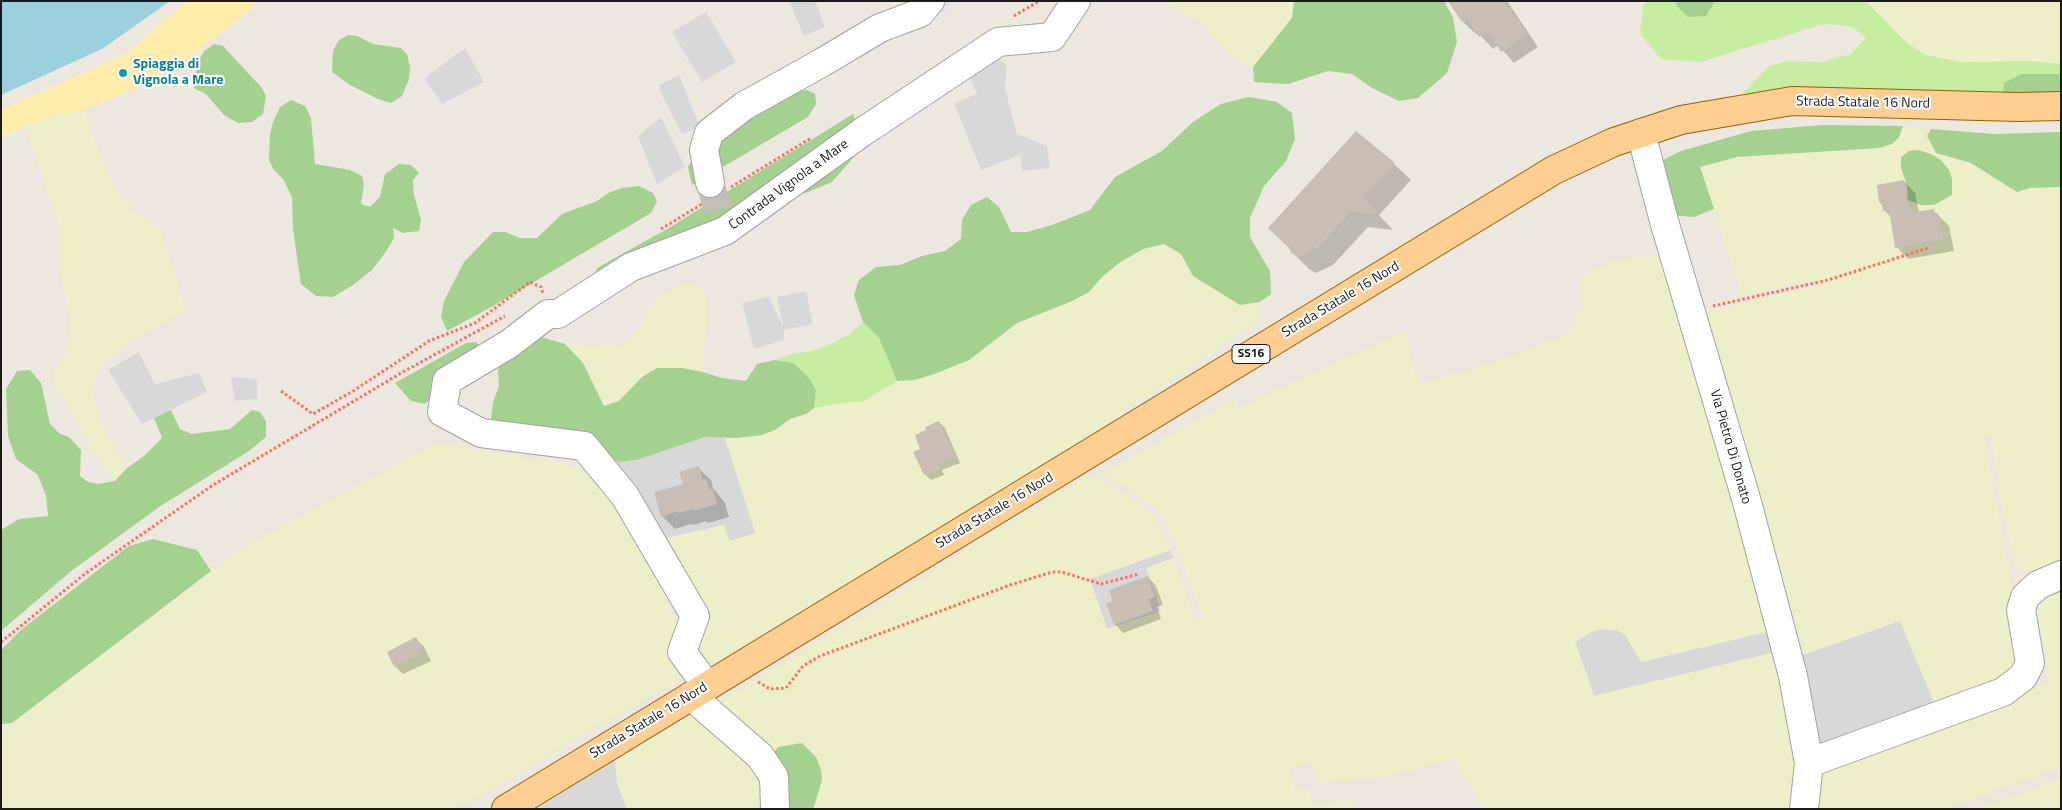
<!DOCTYPE html>
<html>
<head>
<meta charset="utf-8">
<style>
  body { margin:0 }
  #map { position:relative; width:2062px; height:810px; overflow:hidden; background:#ede8df; font-family:"Titillium Web",sans-serif }
  canvas { display:block }
  .frame { position:absolute; inset:0; border:2px solid #1b1b1b; pointer-events:none }
</style>
</head>
<body>
<div id="map">
<canvas width="2062" height="810"></canvas>
<div class="frame"></div>
</div>
<script>
const ctx = document.querySelector('canvas').getContext('2d');
ctx.lineJoin = 'round';
function paint(path, color) { ctx.fillStyle = color; ctx.fill(path, 'evenodd'); }
const poly = rows => new Path2D(rows.map(r => 'M' + r).join(''));
function trace(path, color, width, dash) { ctx.strokeStyle = color; ctx.lineWidth = width; ctx.lineCap = dash ? 'butt' : 'round'; ctx.setLineDash(dash || []); ctx.stroke(path); }
function label(font, color, halo, rows, align = 'center') {
  ctx.font = font + ' "Titillium Web",sans-serif'; ctx.lineWidth = 4; ctx.setLineDash([]); ctx.textBaseline = 'middle'; ctx.strokeStyle = halo; ctx.fillStyle = color; for (const [text, x, y, turn = 0] of rows) {
    ctx.save(); ctx.translate(x, y); ctx.rotate((+turn || 0) * Math.PI / 180); ctx.textAlign = isNaN(turn) ? turn : align; if (halo) ctx.strokeText(text, 0, 0); ctx.fillText(text, 0, 0); ctx.restore();
  }
}
const residential = poly([
  [789,1,815,1,825,27,804,36],
  [706,12,736,62,702,82,672,32],
  [465,48,484,82,442,104,424,78],
  [995,56,1007,65,1005,89,1017,134,1047,146,1050,168,1022,171,1020,155,981,170,954,103,977,94,966,67],
  [679,75,700,127,682,134,658,86],
  [661,117,685,167,657,184,638,136],
  [806,291,813,324,784,330,784,340,754,349,742,303,769,297,783,327,777,297],
  [139,352,155,384,199,373,207,392,142,424,108,370],
  [231,377,257,379,257,399,235,401],
  [705,437,725,438,756,533,730,541,724,525,654,541,602,455,640,459],
  [1170,550,1173,558,1147,568,1161,611,1107,629,1090,579],
  [1900,621,1936,707,1800,757,1782,651,1594,696,1575,642,1591,632,1600,629,1616,630,1625,634,1641,662,1774,630,1793,658],
  [615,760,617,783,627,809,537,809]
]);
const farmland = poly([
  [1169,1,1294,1,1292,18,1253,67,1239,62,1231,55,1217,42,1204,24,1169,5],
  [1866,1,2061,1,2061,64,2028,61,1961,62,1926,55,1907,43],
  [84,109,103,165,115,187,133,210,160,228,186,311,136,338,102,364,92,387,99,421,127,468,115,481,96,455,55,384,53,371,66,354,71,326,60,269,60,227,25,127,50,116],
  [1903,126,1931,129,1927,136,1936,153,1971,163,2017,192,2030,188,2061,187,2061,572,2044,578,2015,567,2002,506,1991,434,1984,435,2007,562,2028,665,2018,677,1936,707,1900,621,1793,658,1700,317,1716,310,1833,282,1831,278,1742,295,1700,168,1737,157,1879,148,1899,137],
  [1164,244,1181,254,1193,276,1240,305,1260,302,1260,319,1065,452,949,524,700,671,688,650,697,615,654,541,724,525,730,541,755,533,725,438,762,435,775,430,790,419,806,414,814,408,835,404,864,401,897,381,915,380,969,360,1017,323,1072,301,1089,292,1102,277,1119,263,1143,249],
  [1651,256,1671,257,1774,630,1641,662,1625,634,1616,630,1600,629,1591,632,1575,642,1594,696,1783,650,1800,809,1485,809,1453,758,1402,774,1319,784,1310,762,1289,769,1295,791,1308,788,1313,805,1352,799,1354,809,812,809,821,770,816,757,811,750,802,743,778,747,770,757,711,705,745,686,892,598,1003,527,1091,475,1128,495,1154,517,1170,550,1090,579,1107,629,1161,611,1146,568,1173,558,1196,622,1203,619,1172,536,1159,511,1128,489,1101,474,1236,398,1238,409,1271,392,1405,331,1417,384,1488,365,1570,333,1581,306,1580,279,1596,269,1615,261,1633,257],
  [689,283,703,290,706,302,707,322,704,346,703,372,682,368,642,377,619,401,603,406,583,363,565,344,601,346,621,346,639,329,647,311,662,293],
  [437,443,574,466,603,487,652,571,678,628,684,678,587,732,471,802,450,809,1,809,1,733,12,723,245,546],
  [2061,582,2061,767,1945,809,1813,809,1813,767,1827,757,2049,683,2028,599],
  [700,710,763,777,762,809,676,809,675,806,663,809,627,809,617,783,615,760],
  [2061,779,2061,809,1978,809]
]);
const grass = poly([
  [1649,1,1676,1,1677,6,1706,16,1715,1,1866,1,1907,43,1926,55,1961,62,2028,61,2061,64,2061,74,2044,74,2003,95,1743,93,1768,67,1787,61,1823,62,1851,54,1866,38,1853,27,1828,24,1814,27,1700,62,1661,59,1640,34,1643,5],
  [863,322,879,338,897,381,864,401,835,404,814,408,816,390,793,363,774,360,792,354,812,351,829,345,849,334]
]);
const forest = poly([
  [1294,1,1447,1,1445,3,1453,17,1457,42,1447,73,1418,98,1399,101,1372,88,1352,74,1328,71,1288,84,1254,82,1253,67,1292,18],
  [1676,1,1715,1,1706,16,1688,17,1677,6],
  [348,35,357,36,373,44,401,48,407,54,410,67,409,79,402,96,391,103,378,99,350,85,332,72,333,51,338,41],
  [214,44,223,46,262,88,266,96,263,114,252,122,238,123,224,115,206,94,194,88,197,64,204,51],
  [2021,74,2061,74,2061,93,2003,95,2004,83],
  [807,90,815,94,816,104,808,117,692,185,688,167,696,153,783,93],
  [1249,97,1277,102,1292,113,1295,139,1286,161,1264,186,1250,218,1250,237,1270,271,1271,294,1260,302,1240,305,1193,276,1181,254,1164,244,1143,249,1119,263,1102,277,1089,292,1072,301,1017,323,969,360,937,373,915,380,897,381,879,338,863,322,854,295,859,280,876,267,900,265,922,256,945,251,961,239,962,220,971,205,987,197,999,207,1011,232,1027,232,1052,225,1090,210,1115,177,1162,151,1193,122,1221,104],
  [291,100,305,106,311,118,315,164,350,170,362,176,364,184,361,204,370,207,380,197,385,174,399,164,411,165,419,173,413,180,414,195,421,220,419,231,403,233,393,228,394,238,385,253,372,270,353,285,333,297,316,296,301,284,293,229,292,197,283,179,273,169,269,159,270,134,273,122,280,107],
  [853,114,864,139,860,150,832,182,808,192,781,199,594,279,597,268,667,229],
  [1823,125,1903,126,1899,137,1892,144,1879,148,1737,157,1700,167,1714,209,1694,217,1667,215,1659,162,1681,151,1751,131],
  [1931,129,1994,134,2061,132,2061,187,2030,188,2017,192,1971,163,1936,153,1927,136],
  [1918,150,1931,154,1941,160,1949,170,1952,179,1952,195,1934,205,1921,205,1908,200,1907,185,1901,168,1901,157,1909,151],
  [639,186,653,193,657,202,651,213,493,306,447,331,441,317,444,301,464,262,493,232,505,232,520,238,537,238,562,214,597,201,610,192,622,188],
  [541,337,565,344,583,363,604,406,619,401,642,377,657,368,682,368,703,372,722,378,746,381,757,364,774,360,793,363,809,378,816,390,814,408,806,414,790,419,775,430,762,435,737,438,705,437,640,459,619,462,491,420,493,402,499,386,498,370,505,353,527,339],
  [476,342,481,347,440,393,425,404,411,401,395,383,466,343],
  [30,370,41,383,50,424,60,434,69,437,81,450,80,476,88,482,98,484,115,481,127,468,144,456,162,438,154,418,171,410,180,429,192,434,230,429,252,410,260,412,266,421,266,437,249,451,159,507,70,572,1,631,1,530,19,519,48,516,46,496,38,475,16,459,8,436,6,389,17,371],
  [153,539,197,550,211,571,12,723,1,724,1,650,21,630,129,546],
  [802,743,816,757,821,770,822,780,814,807,812,809,762,809,770,757,778,747]
]);
const sand = poly([
  [186,1,257,1,253,8,191,56,134,89,90,108,50,116,1,137,1,110,126,54]
]);
const parking = poly([
  [914,1,955,1,939,17]
]);
const water = poly([
  [1,1,170,1,102,49,1,95]
]);
const shadow = poly([
  [1451,1,1507,1,1538,47,1514,63,1498,45,1493,49,1478,33,1476,34,1463,22,1450,2],
  [1394,164,1411,180,1379,215,1393,230,1368,227,1333,265,1316,273,1309,269,1292,252],
  [1904,181,1915,193,1919,213,1933,210,1949,226,1954,251,1908,259,1897,247,1891,217,1884,210,1880,202],
  [939,422,945,428,960,463,942,470,944,475,931,480,925,474,922,450,928,430],
  [698,468,711,480,713,488,725,503,729,517,708,523,706,521,693,525,691,524,675,529,662,516],
  [1148,577,1156,586,1163,605,1157,607,1161,619,1123,633,1115,624,1115,601],
  [416,639,424,647,431,661,403,674,395,666]
]);
const building = poly([
  [1448,1,1504,1,1527,34,1501,52,1487,31,1479,37,1467,19,1462,22],
  [1356,131,1395,163,1363,197,1379,214,1351,211,1317,248,1298,257,1291,253,1289,248,1268,228],
  [1904,180,1909,207,1913,207,1914,212,1934,209,1934,214,1938,213,1943,239,1895,248,1889,210,1883,211,1882,202,1879,202,1877,185],
  [939,421,955,457,937,464,939,469,924,475,913,452,920,449,915,435,926,430,925,427],
  [699,466,703,480,706,479,710,490,713,489,717,504,694,511,693,509,679,513,678,511,661,517,654,492,683,484,679,472],
  [1148,576,1155,597,1149,599,1153,611,1114,625,1106,603,1113,601,1109,590],
  [416,637,424,652,394,667,387,652]
]);
const minorTunnel = poly([
  [710,183,725,231]
]);
const path = poly([
  [1014,16,1039,1],
  [731,187,811,138],
  [661,229,702,204],
  [1713,306,1828,280,1928,248],
  [281,391,313,414,353,391,429,341,475,323,530,282,541,287,543,294],
  [1,642,86,573,213,485,401,373,505,316],
  [758,682,770,689,786,688,803,666,820,656,1010,585,1052,572,1062,572,1101,584,1139,574]
]);
const minor = poly([
  [1641,133,1664,221,1747,502,1793,676,1809,763,1804,809],
  [710,183,704,150,709,133,744,106,823,62,880,28,920,13,930,1],
  [707,686,682,652,695,616,625,496,584,446,481,433,442,412,447,381,509,344,548,314,558,314,631,267,725,231,861,133,998,42,1052,37,1076,1],
  [691,696,760,756,774,777,775,809],
  [1809,763,2003,692,2023,677,2030,663,2021,610,2025,597,2038,585,2061,575]
]);
const major = poly([
  [506,809,1554,170,1614,142,1681,120,1792,101,2018,107,2061,106]
]);
const markers = [
  [123,73,5,"#0f9aa8"]
];
const shields = [
  [1251,354,38]
];
const shieldNames = [
  ["SS16",1251,354]
];
const cultureNames = [
  ["Spiaggia di",133,65],
  ["Vignola a Mare",133,81]
];
const streetNames = [
  ["Strada Statale 16 Nord",1863,103,1],
  ["Contrada Vignola a Mare",789,185,-36],
  ["Strada Statale 16 Nord",1341,300,-31],
  ["Via Pietro Di Donato",1730,447,74],
  ["Strada Statale 16 Nord",995,511,-31],
  ["Strada Statale 16 Nord",649,721,-31]
];
paint(residential, '#d9d8d8');
paint(farmland, '#ecefc8');
paint(grass, '#c6eda0');
paint(forest, '#a4d090');
paint(sand, '#ffedab');
paint(parking, '#e3e3e3');
paint(water, '#9bd1df');
paint(shadow, '#0003');
paint(building, '#c9beb5');
trace(minorTunnel, '#c3bfb8', 28, [28, 14]);
trace(minor, '#a2a2a2', 30);
trace(major, '#916000', 30);
trace(path, '#ff6d5e', 3, [2.5, 2.5]);
trace(minor, '#fff', 28);
trace(major, '#ffcf92', 28);
for (const [x, y, r, color] of markers) { const dot = new Path2D(); dot.arc(x, y, r, 0, 2 * Math.PI); ctx.fillStyle = color; ctx.fill(dot); trace(dot, '#fff', 2); }
for (const [x, y, w] of shields) { const box = new Path2D(); box.roundRect(x - w / 2, y - 9.5, w, 19, 4); ctx.fillStyle = '#fff'; ctx.fill(box); trace(box, '#1b1b1b', 1); }
label('bold 12px', '#1b1b1b', null, shieldNames);
label('bold 14px', '#0d838f', '#fff', cultureNames, 'left');
label('14px', '#1b1b1b', '#fff', streetNames);
</script>
</body>
</html>
